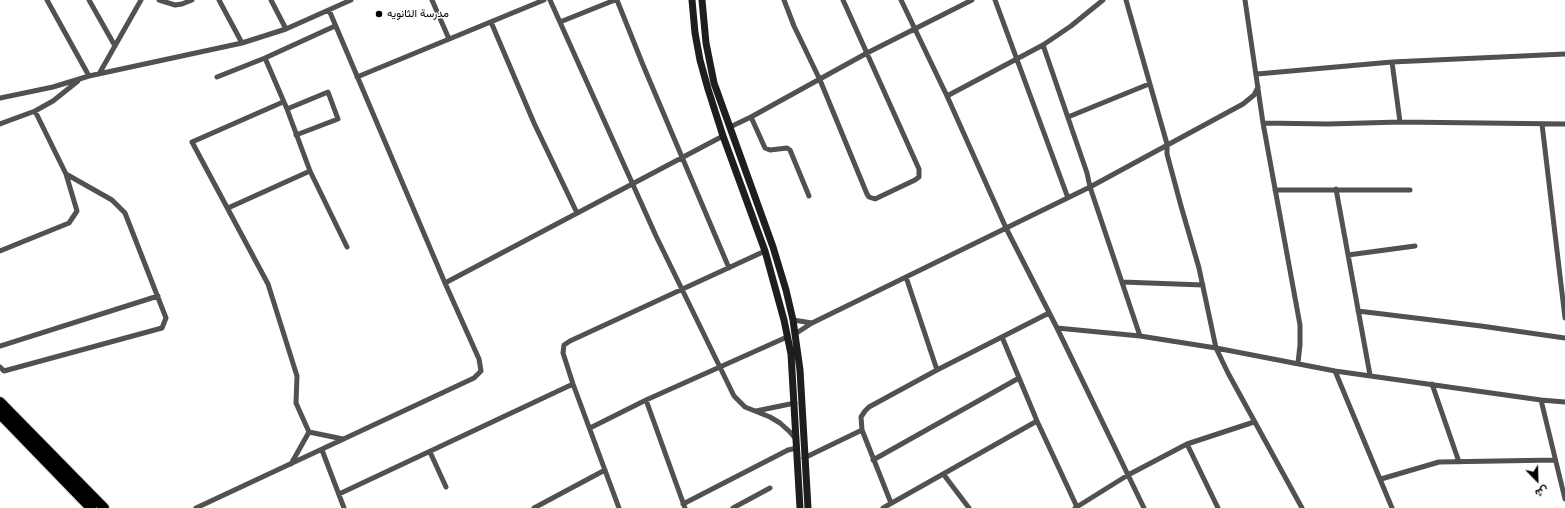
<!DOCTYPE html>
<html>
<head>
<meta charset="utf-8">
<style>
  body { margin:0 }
  #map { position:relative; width:1565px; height:508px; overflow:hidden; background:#fff; font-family:"Fira Sans",Vazirmatn,sans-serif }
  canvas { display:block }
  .north { position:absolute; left:1517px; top:460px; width:40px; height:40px; -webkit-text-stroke:3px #fff; paint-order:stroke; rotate:157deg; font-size:11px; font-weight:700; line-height:16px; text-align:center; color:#000 }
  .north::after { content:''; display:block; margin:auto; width:14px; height:18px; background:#000; clip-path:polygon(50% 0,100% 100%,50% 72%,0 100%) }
</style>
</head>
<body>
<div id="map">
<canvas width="1565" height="508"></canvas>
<div class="north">ش</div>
</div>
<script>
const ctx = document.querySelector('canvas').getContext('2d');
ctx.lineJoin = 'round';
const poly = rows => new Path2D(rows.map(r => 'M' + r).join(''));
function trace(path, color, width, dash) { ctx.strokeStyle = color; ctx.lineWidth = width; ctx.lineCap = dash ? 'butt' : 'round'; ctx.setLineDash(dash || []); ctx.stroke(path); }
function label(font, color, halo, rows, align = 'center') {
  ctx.font = font + ' "Fira Sans",Vazirmatn,sans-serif'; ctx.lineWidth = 3; ctx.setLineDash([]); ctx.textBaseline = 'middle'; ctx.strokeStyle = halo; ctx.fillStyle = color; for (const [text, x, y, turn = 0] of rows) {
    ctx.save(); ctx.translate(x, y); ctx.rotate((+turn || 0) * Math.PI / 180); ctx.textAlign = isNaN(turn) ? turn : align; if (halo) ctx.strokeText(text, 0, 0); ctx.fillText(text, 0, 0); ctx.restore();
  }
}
const street = poly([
  [47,0,89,76],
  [89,0,115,46],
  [159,0,175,5,182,4,192,0],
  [219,0,242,43],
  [271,0,286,29],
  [432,0,449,39],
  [550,0,656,236,734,396,745,407,770,417,780,423,790,432,796,439],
  [617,0,643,65,729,268],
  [784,0,794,26,820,80,867,194,869,197,875,199,915,180,919,177,919,169,843,0],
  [901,0,947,96,1006,228,1057,328,1144,508],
  [995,0,1068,198],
  [1126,0,1167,144,1167,154,1181,206,1199,268,1216,348,1228,373,1302,508],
  [1245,0,1263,123,1300,325,1300,345,1298,363],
  [491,22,534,123,577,213],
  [560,22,615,0],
  [1043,45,1087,173,1090,187,1140,336],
  [265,58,287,109,310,171,347,247],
  [1392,62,1400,122],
  [99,74,141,0],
  [1257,74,1392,62,1565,54],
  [217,77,265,58,335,26],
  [357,77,544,0],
  [947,96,1043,45,1071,26,1103,0],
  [0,98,53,87,89,76,242,43,286,29,351,0],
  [283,102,192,142,268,284,297,376,296,403,309,432,343,439],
  [287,109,328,92,338,119,296,135],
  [751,117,765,148,770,150,787,148,790,150,809,196],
  [1068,117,1149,84],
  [1263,123,1328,124,1400,122,1565,124],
  [0,124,35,111,53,101,78,81],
  [1542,124,1565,318],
  [730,127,751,117,867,53,972,0],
  [1336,189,1370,375],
  [1275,190,1410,190],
  [228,208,310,171],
  [0,251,69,223,77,211,66,174,35,111],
  [1348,255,1415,246],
  [906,277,937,370],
  [1122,282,1203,285],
  [445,283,723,136],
  [1358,311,1481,326,1565,338],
  [793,320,812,323],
  [1057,328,1140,336,1216,348,1335,371,1541,400,1565,402],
  [795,334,812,323,1090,187,1243,104,1254,95,1258,87],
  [1002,337,1037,421,1077,507],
  [0,346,158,296],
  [0,367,4,371,162,328,166,318,125,213,112,200,66,174],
  [1335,371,1392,508],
  [1432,384,1459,462],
  [646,400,685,508],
  [1541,400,1565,499],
  [756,411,795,403],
  [590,428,646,400,787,337],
  [1187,444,1218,508],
  [322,450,344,508],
  [430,452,446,487],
  [804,458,862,430],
  [873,460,1019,378],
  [291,464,309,432],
  [944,475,969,508],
  [1381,479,1439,462,1555,460],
  [339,494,573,384],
  [891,503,862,430,861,417,865,411,869,407,937,370,1049,313],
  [683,504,788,450,797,448],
  [196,508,474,378,481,371,479,359,445,283,329,10],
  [534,508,605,470],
  [619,508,573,384,563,353,564,345,570,341,765,251],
  [733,508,770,488],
  [883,508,1037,421],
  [1075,508,1128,475,1187,444,1254,422]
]);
const secondary = poly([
  [692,0,695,33,700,60,708,89,723,136,765,251,784,320,791,354,800,508],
  [702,0,706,43,714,83,773,247,786,290,793,320,800,370,808,508]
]);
const highway = poly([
  [0,402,104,508],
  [0,414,91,508]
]);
const markers = [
  [379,14,4,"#000"]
];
const poiNames = [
  ["مدرسة الثانويه",387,14]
];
trace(highway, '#dbdbdb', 12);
trace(street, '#515151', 5);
trace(secondary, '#1e1e1e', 7);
trace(highway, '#000', 10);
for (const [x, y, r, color] of markers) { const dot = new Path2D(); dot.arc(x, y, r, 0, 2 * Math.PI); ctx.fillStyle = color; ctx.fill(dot); trace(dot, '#fff', 1.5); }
label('11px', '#000', '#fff', poiNames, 'left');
</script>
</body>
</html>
